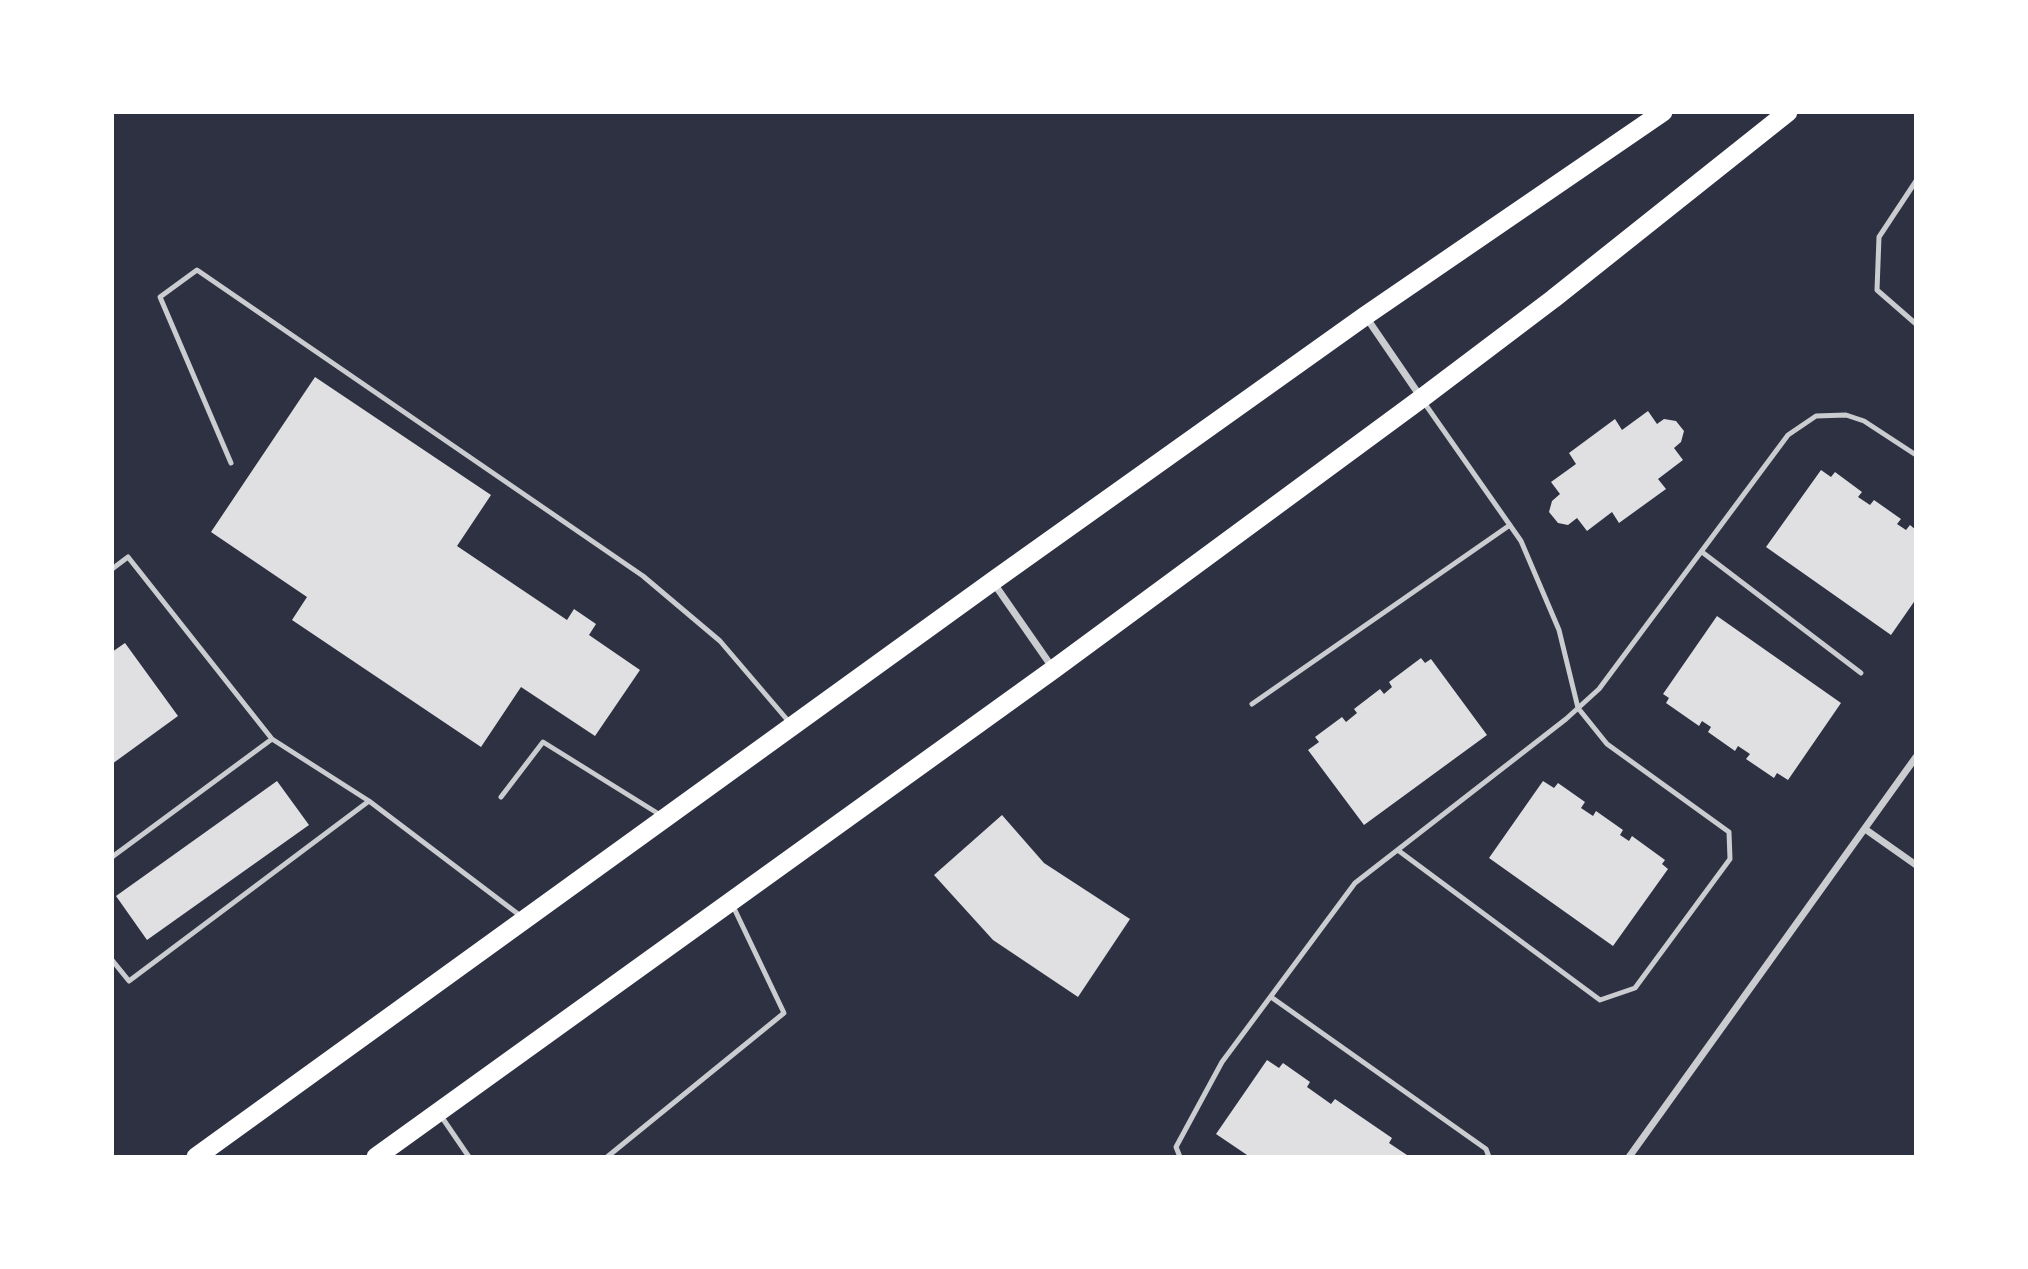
<!DOCTYPE html>
<html>
<head>
<meta charset="utf-8">
<style>
  body { margin:0 }
  #map { position:relative; width:2028px; height:1269px; overflow:hidden; background:#2d3142; font-family:Barlow,sans-serif }
  canvas { display:block }
  .frame { position:absolute; inset:0; border:114px solid #fff; pointer-events:none }
</style>
</head>
<body>
<div id="map">
<canvas width="2028" height="1269"></canvas>
<div class="frame"></div>
</div>
<script>
const ctx = document.querySelector('canvas').getContext('2d');
ctx.lineJoin = 'round';
function paint(path, color) { ctx.fillStyle = color; ctx.fill(path, 'evenodd'); }
const poly = rows => new Path2D(rows.map(r => 'M' + r).join(''));
function trace(path, color, width, dash) { ctx.strokeStyle = color; ctx.lineWidth = width; ctx.lineCap = dash ? 'butt' : 'round'; ctx.setLineDash(dash || []); ctx.stroke(path); }
const building = poly([
  [315,377,491,495,457,546,567,620,574,609,596,624,589,635,640,670,595,736,521,687,481,747,292,620,307,597,211,532],
  [1648,411,1657,424,1664,419,1676,421,1684,431,1681,442,1674,448,1683,460,1658,479,1666,489,1619,523,1612,512,1587,531,1577,518,1568,525,1558,523,1549,512,1552,501,1560,494,1551,482,1576,464,1569,453,1615,419,1622,430],
  [1821,470,1831,477,1835,472,1862,492,1858,497,1870,505,1874,500,1901,519,1897,524,1906,530,1910,525,1916,530,1916,599,1891,635,1766,547],
  [1717,616,1841,703,1788,780,1777,773,1774,778,1746,759,1750,754,1738,746,1735,751,1708,732,1711,727,1702,721,1699,726,1666,703,1669,698,1663,694],
  [125,643,178,716,112,764,112,652],
  [1421,658,1425,663,1431,659,1487,735,1364,825,1308,750,1319,742,1315,737,1342,717,1346,722,1357,713,1354,709,1380,689,1384,694,1392,687,1389,682],
  [277,781,309,825,147,940,116,896],
  [1543,781,1554,788,1558,783,1585,802,1581,808,1593,816,1596,811,1623,830,1620,835,1629,841,1632,836,1665,860,1662,864,1668,869,1613,946,1489,858],
  [1002,815,1044,863,1130,919,1078,997,993,940,934,875],
  [1267,1060,1279,1068,1283,1063,1310,1082,1307,1087,1331,1104,1335,1099,1392,1138,1389,1143,1410,1157,1250,1157,1216,1134]
]);
const service = poly([
  [1916,181,1879,237,1877,290,1916,324],
  [231,463,160,297,197,270,643,576,720,641,790,723],
  [1702,552,1861,673],
  [112,569,128,557,272,739,369,801,129,981,112,960],
  [1252,704,1510,525],
  [501,797,543,742,662,816],
  [369,801,522,917],
  [1399,851,1600,1000,1635,988,1730,859,1729,832,1607,744,1578,708,1559,630,1521,541,1423,401],
  [112,857,272,739],
  [1271,997,1486,1149,1489,1157],
  [441,1116,469,1157],
  [607,1157,784,1013,732,904],
  [1180,1157,1176,1147,1222,1062,1355,883,1566,719,1599,689,1788,435,1816,416,1846,415,1864,421,1916,455]
]);
const minor = poly([
  [1366,317,1420,396],
  [993,582,1052,667],
  [1865,829,1916,865],
  [1629,1157,1916,757]
]);
const trunk = poly([
  [196,1157,993,581,1365,316,1663,112],
  [376,1157,1054,669,1422,398,1553,299,1788,112]
]);
paint(building, '#e0e0e3');
trace(service, '#caccd0', 5);
trace(minor, '#caccd0', 7);
trace(trunk, '#fff', 19);
</script>
</body>
</html>
